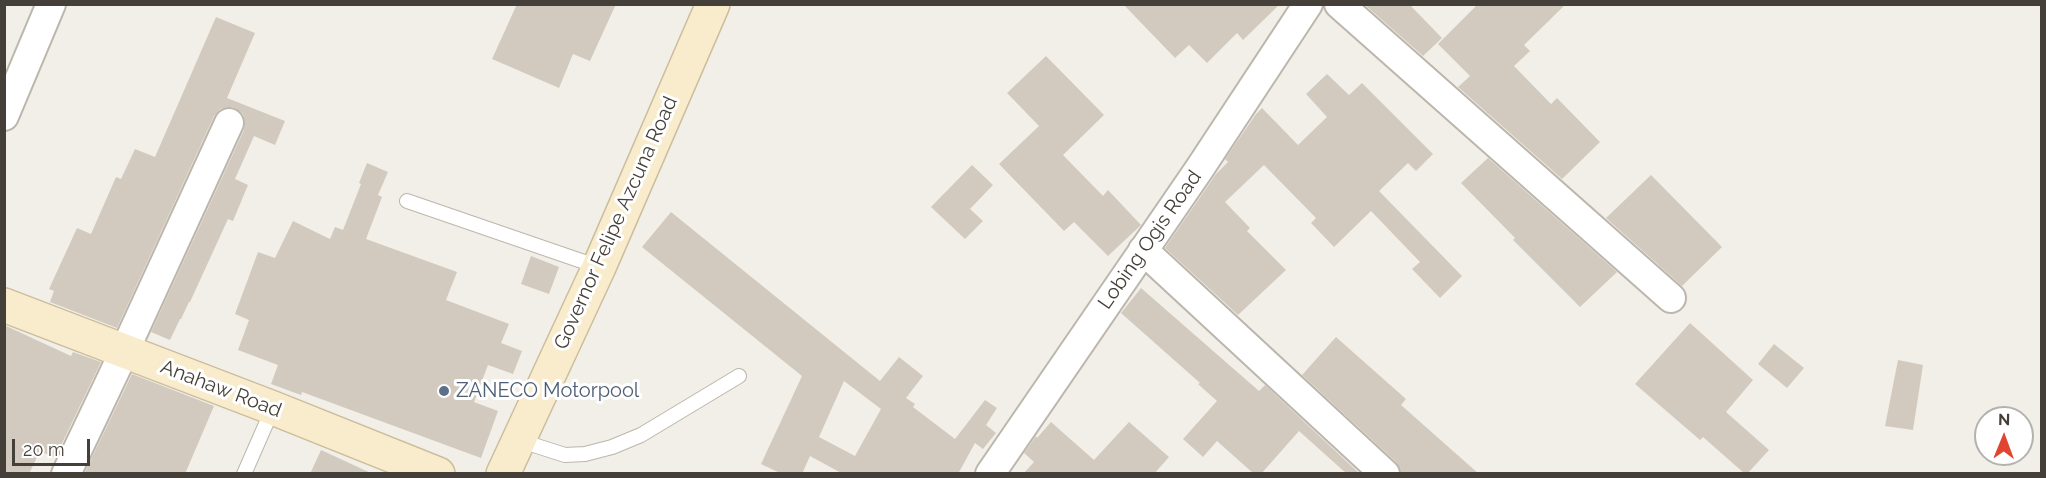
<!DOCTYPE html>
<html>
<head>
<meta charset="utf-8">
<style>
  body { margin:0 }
  #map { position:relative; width:2046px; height:478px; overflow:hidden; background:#f2efe8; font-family:Raleway,sans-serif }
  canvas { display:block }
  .frame { position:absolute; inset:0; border:6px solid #443f38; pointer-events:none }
  .north { position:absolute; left:1974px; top:406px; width:60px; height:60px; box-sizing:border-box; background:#fff; border:2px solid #b4b2af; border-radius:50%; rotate:1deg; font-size:16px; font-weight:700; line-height:24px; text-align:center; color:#443f38 }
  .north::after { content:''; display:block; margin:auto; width:21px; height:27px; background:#e04531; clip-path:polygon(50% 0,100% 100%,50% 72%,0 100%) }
  .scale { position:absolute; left:12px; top:439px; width:78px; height:27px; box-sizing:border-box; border:3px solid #443f38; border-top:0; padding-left:8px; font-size:18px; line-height:21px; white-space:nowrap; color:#443f38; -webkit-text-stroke:4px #fff; paint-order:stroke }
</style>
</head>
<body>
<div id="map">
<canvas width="2046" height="478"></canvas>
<div class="frame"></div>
<div class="north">N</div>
<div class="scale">20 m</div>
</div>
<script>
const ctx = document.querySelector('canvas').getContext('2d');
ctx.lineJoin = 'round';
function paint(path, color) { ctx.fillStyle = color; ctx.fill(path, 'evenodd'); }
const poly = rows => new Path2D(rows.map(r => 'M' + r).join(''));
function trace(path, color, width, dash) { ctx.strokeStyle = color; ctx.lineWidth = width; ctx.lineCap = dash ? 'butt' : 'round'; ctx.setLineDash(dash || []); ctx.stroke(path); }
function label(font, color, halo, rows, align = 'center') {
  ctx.font = font + ' Raleway,sans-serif'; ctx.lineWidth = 6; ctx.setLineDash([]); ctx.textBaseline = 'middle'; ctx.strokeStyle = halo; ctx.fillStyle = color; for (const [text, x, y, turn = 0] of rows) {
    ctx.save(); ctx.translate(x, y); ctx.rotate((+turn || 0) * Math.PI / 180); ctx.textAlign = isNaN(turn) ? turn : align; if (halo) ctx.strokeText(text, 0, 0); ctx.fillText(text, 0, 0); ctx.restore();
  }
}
const building = poly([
  [517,4,616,4,590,61,573,54,559,88,492,59],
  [1123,4,1280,4,1243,40,1237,33,1207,63,1189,45,1175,58],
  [1364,4,1409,4,1442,38,1423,56],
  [1478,4,1566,4,1524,45,1530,51,1514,66,1551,104,1557,98,1600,142,1562,179,1458,87,1470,76,1438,44],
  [216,17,255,33,227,98,285,121,275,145,254,136,235,179,248,185,233,221,228,219,190,302,189,302,181,319,180,319,170,340,151,332,244,130,245,122,243,114,235,108,228,107,220,109,214,116,117,328,50,302,54,291,49,289,77,228,91,234,116,177,121,179,135,149,155,157],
  [1046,56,1104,115,1063,155,1103,196,1108,190,1141,225,1108,256,1074,222,1064,231,999,164,1039,126,1007,93],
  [1327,74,1349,95,1362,83,1433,154,1416,171,1408,163,1379,191,1462,276,1440,298,1412,269,1420,262,1371,211,1334,247,1311,223,1316,218,1264,165,1225,202,1250,228,1247,231,1286,270,1238,315,1165,248,1216,174,1228,162,1225,159,1256,114,1262,108,1298,145,1327,117,1306,94],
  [1488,158,1617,272,1580,307,1513,240,1515,238,1461,183],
  [367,163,388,172,378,195,382,197,366,239,457,272,446,300,509,324,501,343,522,351,513,374,488,365,474,402,498,411,481,458,302,392,301,395,271,384,278,365,238,350,249,320,235,314,258,252,275,258,293,221,330,239,335,227,343,230,361,184,359,183],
  [972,165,993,185,970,209,983,221,965,239,931,207],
  [1651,175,1722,247,1682,286,1606,218],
  [671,212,880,381,899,357,923,376,906,398,915,404,913,407,955,439,985,400,997,408,986,425,996,433,983,449,975,443,958,474,843,474,810,456,802,474,782,474,761,464,802,376,642,247],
  [844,381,881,409,855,456,819,437],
  [531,256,559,267,549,294,521,284],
  [1141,288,1259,391,1265,385,1360,474,1347,474,1299,431,1261,474,1254,474,1217,441,1203,457,1183,439,1217,401,1198,384,1200,383,1121,313],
  [1690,323,1753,380,1726,412,1769,450,1747,474,1745,474,1703,437,1700,440,1635,384],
  [4,325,71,356,73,352,101,362,55,458,40,451,29,474,4,474],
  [1336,337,1406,399,1401,405,1479,474,1401,474,1396,462,1302,375],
  [1774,344,1804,368,1787,388,1758,364],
  [1898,360,1923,365,1913,430,1885,426],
  [132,374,214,406,185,474,89,474,85,472],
  [1051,422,1094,460,1129,422,1169,457,1154,474,1023,474,1034,462,1024,453,1036,436,1037,438],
  [321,450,373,474,310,474]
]);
const lane = poly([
  [407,201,599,267],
  [518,440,565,455,585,454,612,447,641,435,739,376],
  [244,474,273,408]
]);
const street = poly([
  [1339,4,1671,298],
  [4,116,51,4],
  [1143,250,1385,474],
  [66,474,124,352,229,123],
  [990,474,1200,168,1308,4]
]);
const secondary = poly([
  [4,305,273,408,438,474],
  [503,474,599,267,713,4]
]);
const markers = [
  [444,391,6,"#5c6f8a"]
];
const streetNames = [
  ["Governor Felipe Azcuna Road",616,223,-66],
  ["Lobing Ogis Road",1150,240,-55],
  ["Anahaw Road",221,389,21]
];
const serviceNames = [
  ["ZANECO Motorpool",456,391]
];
paint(building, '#d2cabf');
trace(lane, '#bcb6ac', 16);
trace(street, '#bcb6ac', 32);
trace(secondary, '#ccbe9d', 36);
trace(lane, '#fff', 14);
trace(street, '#fff', 28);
trace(secondary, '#f8eccc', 33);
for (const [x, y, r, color] of markers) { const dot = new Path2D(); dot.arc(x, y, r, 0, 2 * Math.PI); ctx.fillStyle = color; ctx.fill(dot); trace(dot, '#fff', 2); }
label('20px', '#443f38', '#fff', streetNames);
label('20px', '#4e5e75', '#fff', serviceNames, 'left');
</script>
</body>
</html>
